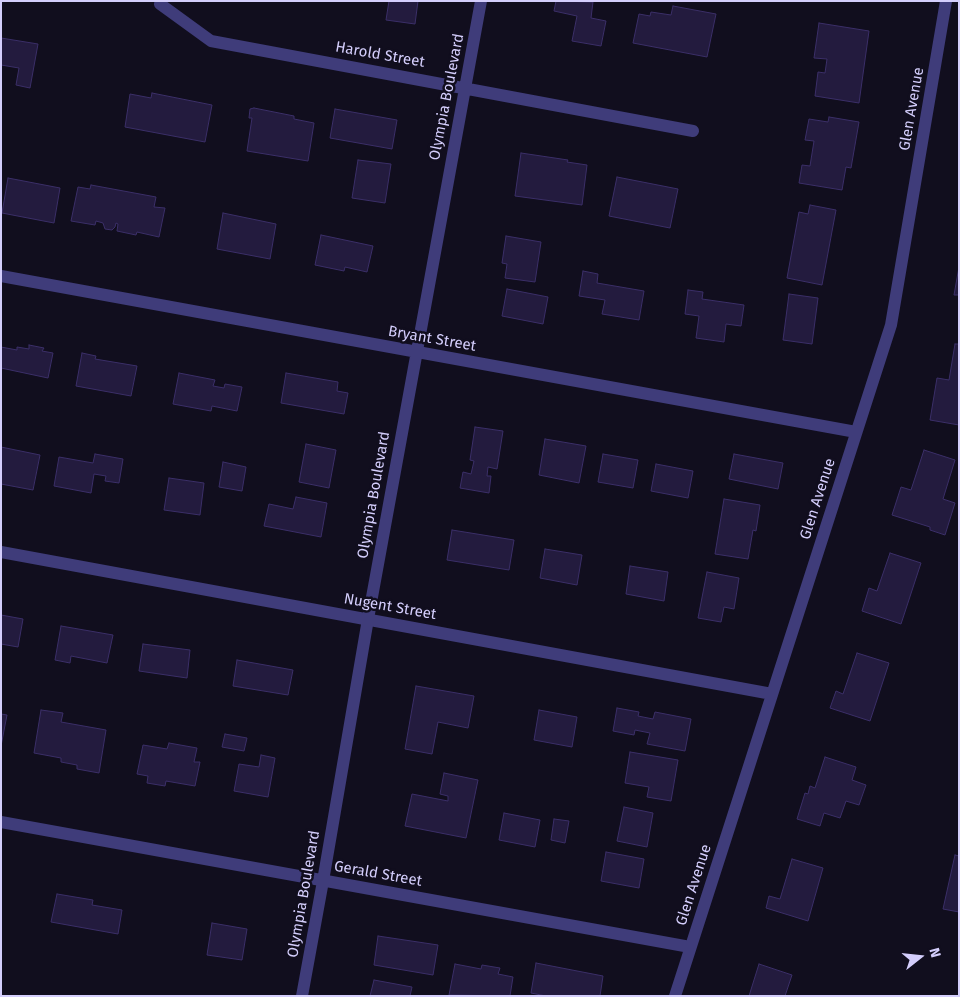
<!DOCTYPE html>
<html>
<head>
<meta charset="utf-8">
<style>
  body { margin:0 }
  #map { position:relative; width:960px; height:997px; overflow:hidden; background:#110e1e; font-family:"Fira Sans",sans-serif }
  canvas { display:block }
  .frame { position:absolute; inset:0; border:2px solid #d4cefc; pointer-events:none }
  .north { position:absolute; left:895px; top:932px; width:50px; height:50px; -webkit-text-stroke:4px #110e1e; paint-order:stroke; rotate:74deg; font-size:14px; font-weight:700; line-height:20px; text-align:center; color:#d4cefc }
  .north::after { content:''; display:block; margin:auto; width:18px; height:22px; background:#d4cefc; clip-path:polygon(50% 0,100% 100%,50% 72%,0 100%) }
</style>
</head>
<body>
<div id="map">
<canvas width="960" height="997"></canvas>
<div class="frame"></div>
<div class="north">N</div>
</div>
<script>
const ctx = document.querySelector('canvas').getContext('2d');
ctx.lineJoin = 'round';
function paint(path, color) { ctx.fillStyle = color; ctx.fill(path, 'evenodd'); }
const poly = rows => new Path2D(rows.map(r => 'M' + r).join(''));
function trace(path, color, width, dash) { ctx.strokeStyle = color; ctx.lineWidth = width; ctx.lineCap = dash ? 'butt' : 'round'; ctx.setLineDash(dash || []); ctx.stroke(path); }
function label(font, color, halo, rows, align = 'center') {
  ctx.font = font + ' "Fira Sans",sans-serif'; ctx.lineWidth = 5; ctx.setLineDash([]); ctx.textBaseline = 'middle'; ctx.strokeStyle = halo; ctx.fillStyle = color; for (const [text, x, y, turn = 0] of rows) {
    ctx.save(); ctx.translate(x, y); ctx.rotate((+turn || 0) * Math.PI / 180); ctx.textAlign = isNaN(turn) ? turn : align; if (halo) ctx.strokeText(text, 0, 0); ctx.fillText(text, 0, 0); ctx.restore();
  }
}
const building = poly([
  [389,1,418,1,415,24,386,20,389,1],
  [556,1,593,2,591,18,606,21,601,46,572,41,577,16,554,11,556,1],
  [673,6,716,14,707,57,633,43,639,14,650,16,651,12,671,15,673,6],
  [819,23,869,31,859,103,815,96,818,72,825,73,827,59,814,58,819,23],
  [1,38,38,44,30,88,16,85,19,68,1,65,1,38],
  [152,93,212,105,205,142,125,127,130,94,151,98,152,93],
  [254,108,294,116,294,119,314,123,308,161,247,151,252,118,249,118,250,109,254,108],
  [335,109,397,120,392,149,330,138,335,109],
  [829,117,859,122,851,168,846,167,842,190,799,183,802,165,810,166,814,141,805,140,809,119,828,122,829,117],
  [521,153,568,160,567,162,587,165,582,205,515,196,521,153],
  [358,160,391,164,385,203,352,198,358,160],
  [617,177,678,189,670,228,609,216,617,177],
  [8,178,60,188,54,223,2,213,8,178],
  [91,185,156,197,154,207,165,208,159,237,137,232,136,235,117,231,118,224,116,223,115,227,112,230,105,229,103,223,96,221,95,225,71,221,78,187,90,189,91,185],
  [810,205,836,210,822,285,787,278,799,212,808,214,810,205],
  [223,213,276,224,270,259,217,249,223,213],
  [321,235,373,246,367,272,345,267,344,271,315,265,321,235],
  [506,236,541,242,535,282,505,278,507,264,502,263,506,236],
  [959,267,959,295,954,295,959,267],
  [583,271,598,274,597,283,644,291,639,320,602,314,605,300,579,296,583,271],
  [507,289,548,297,543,324,502,316,507,289],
  [688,290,703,292,702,299,744,305,741,326,726,324,724,342,696,338,699,316,685,314,688,290],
  [789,294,818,298,812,344,783,340,789,294],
  [955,344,959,344,959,425,930,420,937,378,949,380,955,344],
  [29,345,44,348,42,351,53,353,48,378,1,368,1,347,17,350,17,347,29,349,29,345],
  [82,353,96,356,95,359,137,366,131,396,76,386,82,353],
  [179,373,215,380,213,386,224,388,225,384,242,387,237,411,212,406,211,411,173,404,179,373],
  [286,373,338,382,337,391,348,393,344,414,281,403,286,373],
  [475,427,503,431,497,469,488,467,487,476,491,476,489,493,460,488,463,472,471,474,474,461,470,460,475,427],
  [545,439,586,446,579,483,539,475,545,439],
  [306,444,336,450,329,488,299,482,306,444],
  [1,447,40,455,33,490,1,484,1,447],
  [924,450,955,460,943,499,955,503,945,535,930,530,930,527,892,515,901,487,911,490,924,450],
  [95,454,123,459,119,483,105,481,106,476,94,474,91,493,54,486,59,457,93,463,95,454],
  [603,454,638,460,633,488,598,482,603,454],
  [734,454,783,463,778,489,729,479,734,454],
  [223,462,246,467,242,491,219,487,223,462],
  [656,464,693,471,688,498,651,491,656,464],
  [169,478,204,483,200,515,164,510,169,478],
  [296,497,327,503,321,537,264,526,269,504,293,509,296,497],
  [724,499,760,505,756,531,753,530,748,559,715,554,724,499],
  [452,530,514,540,509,570,447,560,452,530],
  [545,549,582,555,577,585,540,578,545,549],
  [890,553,921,563,901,624,862,611,869,588,877,591,890,553],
  [630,566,668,572,664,601,626,594,630,566],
  [707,572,739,578,734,609,724,607,721,622,698,618,707,572],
  [1,615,23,619,18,647,1,644,1,615],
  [61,626,113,635,107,663,71,656,70,663,55,660,61,626],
  [143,644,190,650,187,678,139,671,143,644],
  [857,653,889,663,870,721,830,708,836,691,843,694,857,653],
  [237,660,293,670,288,695,233,686,237,660],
  [416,686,474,696,468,728,438,722,432,754,405,749,416,686],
  [617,708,639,712,638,716,653,719,655,712,691,719,685,751,647,744,650,733,635,730,634,735,613,731,617,708],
  [41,710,63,713,61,722,106,730,99,773,77,769,77,765,61,762,61,758,34,753,41,710],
  [539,710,577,717,572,747,534,740,539,710],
  [1,714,7,715,1,746,1,714],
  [225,734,247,738,244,751,222,747,225,734],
  [169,743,197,748,194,762,200,762,195,786,166,781,165,786,147,783,148,776,137,774,143,745,167,749,169,743],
  [630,752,678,760,671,801,647,797,649,787,625,783,630,752],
  [261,755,275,758,268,797,234,791,239,764,259,767,261,755],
  [825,757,856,767,852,780,866,785,859,805,846,801,840,818,824,813,820,826,797,819,805,793,808,794,810,786,815,788,825,757],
  [444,773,478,780,466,838,405,826,412,794,448,801,448,796,440,794,444,773],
  [624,807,653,813,647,847,617,841,624,807],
  [504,813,540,820,535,847,499,840,504,813],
  [554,819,569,821,565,843,551,840,554,819],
  [606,852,644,859,639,888,601,881,606,852],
  [955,855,959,856,959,912,943,909,955,855],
  [792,859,823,868,808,921,766,908,769,896,780,899,792,859],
  [57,894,93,900,92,905,122,910,118,934,51,922,57,894],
  [212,923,247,929,242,960,207,955,212,923],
  [378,936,438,945,433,975,374,965,378,936],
  [536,963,603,976,600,996,546,996,531,993,536,963],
  [455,964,481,969,482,965,500,968,498,974,513,977,510,996,449,995,455,964],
  [759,964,792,975,785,996,749,996,759,964],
  [374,980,412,987,410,996,370,996,374,980]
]);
const minor = poly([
  [160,4,211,41,693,131],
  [1,276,856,432],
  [1,552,772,694],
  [1,822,690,947],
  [302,996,323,881,368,619,481,1],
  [675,996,891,325,946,1]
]);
const streetNames = [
  ["Harold Street",380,55,10],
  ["Olympia Boulevard",447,97,-79],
  ["Glen Avenue",912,109,-80],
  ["Bryant Street",432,339,10],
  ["Olympia Boulevard",374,495,-80],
  ["Glen Avenue",818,499,-72],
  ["Nugent Street",390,607,10],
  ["Gerald Street",378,874,10],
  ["Glen Avenue",694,885,-72],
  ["Olympia Boulevard",304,894,-80]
];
paint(building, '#231b3e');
trace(building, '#3b2f68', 1);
trace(minor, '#3f3c7a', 12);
label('15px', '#d4cefc', '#110e1e', streetNames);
</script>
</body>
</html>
